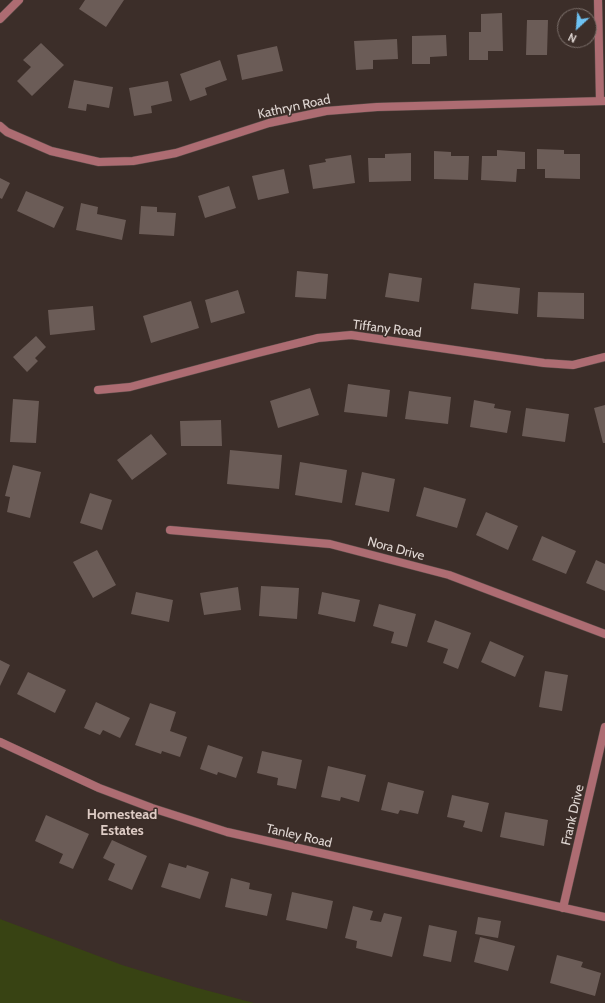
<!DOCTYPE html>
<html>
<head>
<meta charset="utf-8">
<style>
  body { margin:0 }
  #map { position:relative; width:605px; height:1003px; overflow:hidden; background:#3c2e29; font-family:Cabin,sans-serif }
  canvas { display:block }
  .north { position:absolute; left:557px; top:8px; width:40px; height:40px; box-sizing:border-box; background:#3c2e29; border:1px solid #7e726d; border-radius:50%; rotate:206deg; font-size:11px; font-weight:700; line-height:16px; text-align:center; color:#e0d7d3 }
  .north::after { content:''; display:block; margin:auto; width:14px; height:18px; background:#6dc2f3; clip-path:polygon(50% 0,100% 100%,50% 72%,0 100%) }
</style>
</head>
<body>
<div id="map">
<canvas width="605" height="1003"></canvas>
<div class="north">N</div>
</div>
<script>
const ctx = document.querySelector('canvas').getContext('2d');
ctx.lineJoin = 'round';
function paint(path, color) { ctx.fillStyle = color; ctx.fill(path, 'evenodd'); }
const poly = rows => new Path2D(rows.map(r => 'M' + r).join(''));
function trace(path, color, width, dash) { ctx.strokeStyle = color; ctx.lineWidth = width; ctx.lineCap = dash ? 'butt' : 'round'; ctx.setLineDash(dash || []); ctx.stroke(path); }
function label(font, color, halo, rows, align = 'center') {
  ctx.font = font + ' Cabin,sans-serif'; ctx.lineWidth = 3; ctx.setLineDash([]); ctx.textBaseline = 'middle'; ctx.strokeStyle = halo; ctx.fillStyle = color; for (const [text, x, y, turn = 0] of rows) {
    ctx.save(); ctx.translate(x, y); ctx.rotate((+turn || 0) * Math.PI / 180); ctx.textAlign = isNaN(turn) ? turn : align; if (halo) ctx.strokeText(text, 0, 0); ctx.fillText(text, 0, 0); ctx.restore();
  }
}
const green = poly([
  [0,919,122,965,194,987,254,1003,0,1003]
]);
const building = poly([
  [85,0,124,0,106,27,79,9],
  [502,13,503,51,488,51,488,60,469,60,469,32,481,32,481,14],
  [527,20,548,20,547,55,526,55],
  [446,35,447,56,430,57,430,64,412,64,412,36],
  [397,39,398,59,373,60,373,69,356,70,354,41],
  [41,43,64,65,32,96,17,81,31,67,23,60],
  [277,46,283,71,242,80,237,55],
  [220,60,227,80,205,88,207,95,190,101,180,74],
  [74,80,113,87,109,108,87,104,86,111,68,108],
  [168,81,172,101,151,106,152,113,134,116,129,88],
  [537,149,564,150,564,154,580,154,580,179,545,178,545,169,537,169],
  [497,150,525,152,525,169,517,169,516,182,481,180,482,156,497,156],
  [434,151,451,152,451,156,469,156,468,180,434,179],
  [411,153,411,181,369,182,368,158,385,158,385,154],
  [351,155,355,183,313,189,309,165,326,162,325,159],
  [284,169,289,193,258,200,252,176],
  [0,178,10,183,2,199,0,198],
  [229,186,236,208,205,218,198,196],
  [26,191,64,207,54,228,17,211],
  [81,203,98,207,97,214,126,220,122,240,76,230],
  [141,206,157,207,157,212,176,213,174,236,139,234],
  [297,271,328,274,326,299,295,297],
  [389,273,422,278,419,302,385,297],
  [474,283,520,288,518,314,471,309],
  [238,290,245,313,211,323,205,300],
  [538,292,584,293,584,319,537,317],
  [191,301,199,328,151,343,143,316],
  [93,306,95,330,50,335,48,310],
  [36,336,46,347,35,358,38,361,27,372,13,357],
  [348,384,390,390,387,417,344,412],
  [310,388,319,415,278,428,270,401],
  [409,391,451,397,448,424,405,419],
  [13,399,39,401,36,443,10,442],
  [474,400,495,404,494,408,511,411,507,433,470,427],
  [605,405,605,443,603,443,594,408],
  [526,408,569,414,565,442,522,436],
  [221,420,222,446,181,446,180,421],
  [151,434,167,454,132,480,117,460],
  [230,450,282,455,279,489,227,484],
  [300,462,347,470,342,503,295,495],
  [13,465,41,472,30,518,7,512,10,497,5,496],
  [362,472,395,479,389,512,355,505],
  [424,487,466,499,457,528,416,516],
  [90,493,112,500,102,530,80,523],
  [486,512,518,526,508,550,476,535],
  [542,536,576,551,566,574,532,560],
  [97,550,116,585,93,598,73,562],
  [596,560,605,564,605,591,586,583],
  [261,586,299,588,297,619,259,616],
  [238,587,241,610,204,615,200,593],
  [136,592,173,600,169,622,131,614],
  [322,592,360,600,355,622,318,614],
  [379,604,416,614,407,647,391,643,394,632,373,626],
  [435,620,471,633,458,669,443,663,448,649,427,642],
  [490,641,524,656,515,677,481,662],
  [0,660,10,665,0,686],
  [545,671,568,675,562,711,539,707],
  [28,672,66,690,55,713,17,694],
  [96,702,130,718,120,738,103,730,100,735,84,728],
  [150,703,176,712,170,731,187,737,180,757,162,751,161,754,135,745],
  [208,745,243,757,236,778,218,772,217,775,200,769],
  [262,751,302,760,296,789,277,785,278,778,257,773],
  [328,766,366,775,359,802,341,797,340,801,321,797],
  [388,782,424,791,418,814,400,810,398,814,381,810],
  [452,795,489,803,482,832,463,827,465,821,447,817],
  [505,812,548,820,544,846,500,837],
  [46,815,89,834,73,869,59,863,63,854,35,841],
  [112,840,147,856,132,890,108,880,115,864,103,858],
  [169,863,186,868,187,865,209,872,200,899,161,887],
  [231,878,250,883,249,889,272,894,267,916,225,907],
  [292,892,333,901,327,929,286,920],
  [353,906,373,911,370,920,381,922,384,913,402,917,392,957,356,948,357,941,345,938],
  [478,917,501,921,498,938,475,934],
  [429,925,457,931,451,962,423,956],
  [480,937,515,946,508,971,474,962],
  [557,955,583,962,581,967,601,973,595,996,550,983]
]);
const street = poly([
  [598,0,600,101],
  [0,19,19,0],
  [0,126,7,132,51,151,99,162,133,161,176,153,269,123,326,111,377,107,605,101],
  [98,390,130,387,258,353,318,338,351,335,544,363,573,365,605,357],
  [170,530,330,544,449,575,605,634],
  [0,742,99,788,152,808,227,832,605,917],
  [563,908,605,727]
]);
const streetNames = [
  ["Kathryn Road",294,107,-12],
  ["Tiffany Road",387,329,7],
  ["Nora Drive",396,549,15],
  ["Frank Drive",573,815,-77],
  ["Tanley Road",299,836,13]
];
const neighbourhoodNames = [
  ["Homestead",122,815],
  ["Estates",122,831]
];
paint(green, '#384313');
paint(building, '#6b5c57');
trace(street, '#5a4c48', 9);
trace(street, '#ad6c72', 8);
label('13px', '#e0d7d3', '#3c2e29', streetNames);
label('bold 14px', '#deccc5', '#3c2e29', neighbourhoodNames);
</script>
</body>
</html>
